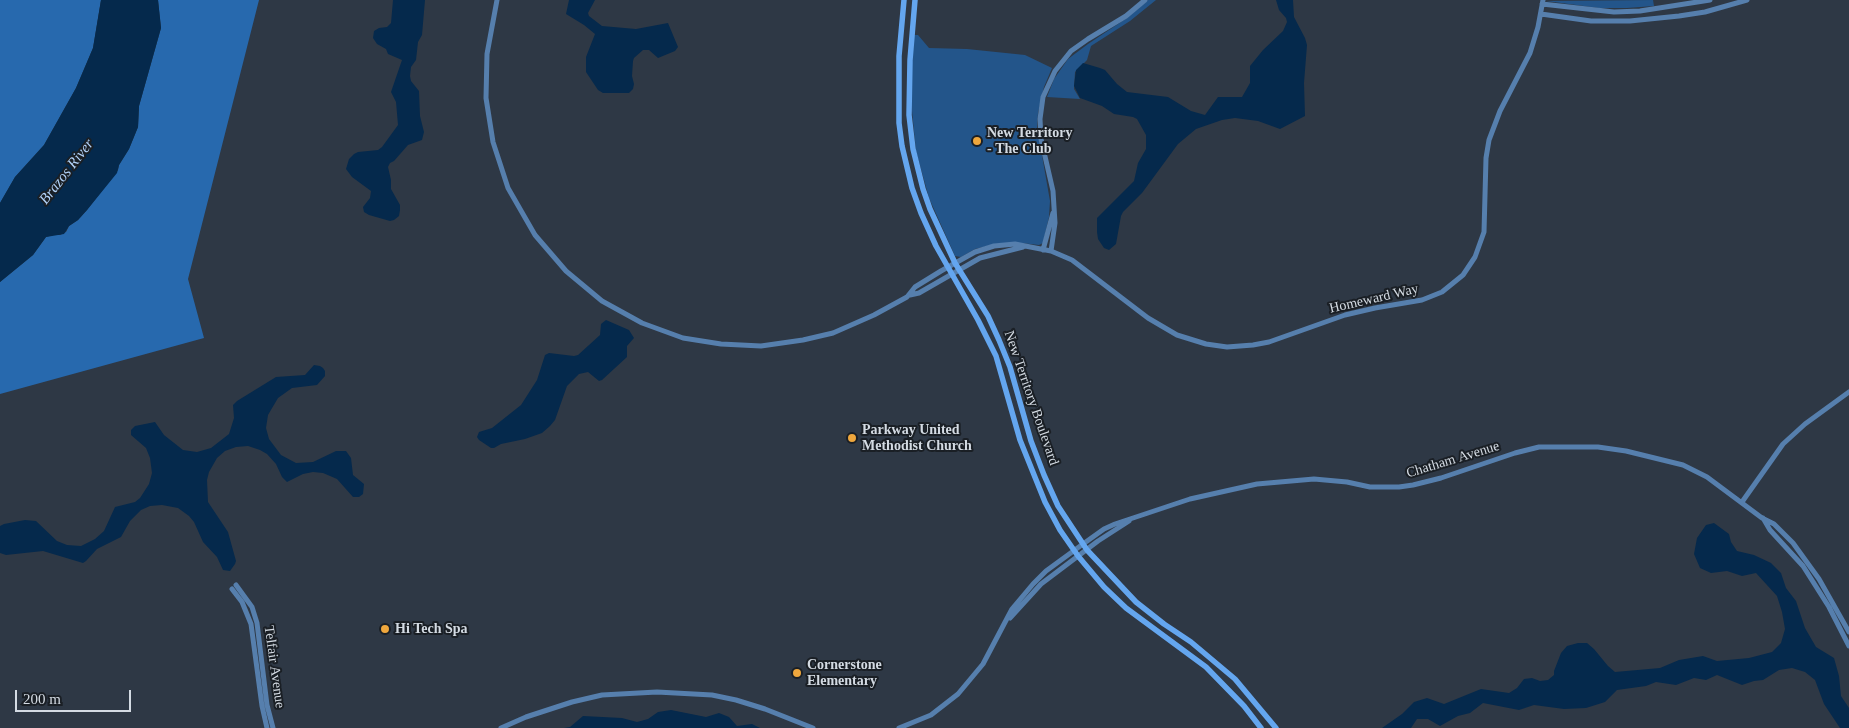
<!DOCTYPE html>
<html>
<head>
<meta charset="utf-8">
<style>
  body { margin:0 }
  #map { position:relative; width:1849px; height:728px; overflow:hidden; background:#2e3845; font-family:"Times New Roman",serif }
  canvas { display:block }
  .scale { position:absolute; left:15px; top:690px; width:116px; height:22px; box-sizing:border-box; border:2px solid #d4dbe3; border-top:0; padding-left:6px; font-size:15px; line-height:18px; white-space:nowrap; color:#d4dbe3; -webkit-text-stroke:4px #1a1f25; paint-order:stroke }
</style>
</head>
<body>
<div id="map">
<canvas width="1849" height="728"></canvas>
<div class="scale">200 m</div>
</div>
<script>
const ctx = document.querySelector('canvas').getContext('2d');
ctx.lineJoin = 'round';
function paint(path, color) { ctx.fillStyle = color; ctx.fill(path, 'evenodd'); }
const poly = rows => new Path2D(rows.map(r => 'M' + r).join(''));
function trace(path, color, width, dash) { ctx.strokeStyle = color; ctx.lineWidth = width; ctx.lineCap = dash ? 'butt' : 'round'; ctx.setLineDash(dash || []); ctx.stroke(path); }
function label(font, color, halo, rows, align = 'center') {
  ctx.font = font + ' "Times New Roman",serif'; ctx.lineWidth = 4; ctx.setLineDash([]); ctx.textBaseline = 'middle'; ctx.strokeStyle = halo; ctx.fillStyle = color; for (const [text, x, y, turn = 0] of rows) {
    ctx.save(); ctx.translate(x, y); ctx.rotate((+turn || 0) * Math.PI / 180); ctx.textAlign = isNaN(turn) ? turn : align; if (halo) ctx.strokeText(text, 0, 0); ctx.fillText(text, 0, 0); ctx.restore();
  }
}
const green = poly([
  [1148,0,1156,0,1130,21,1091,46,1087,60,1075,72,1074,89,1080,99,1047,97,1054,79,1068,59,1088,44,1127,18],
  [1653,0,1654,6,1627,8,1599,8,1546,1],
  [914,35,918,35,929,48,967,49,1025,55,1052,68,1044,87,1038,113,1037,127,1050,201,1049,217,1043,243,1039,245,1021,243,995,244,975,249,961,257,955,256,929,198,916,151,910,91]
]);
const forest = poly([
  [0,0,101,0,93,48,76,88,44,145,15,177,0,203],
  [158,0,259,0,188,279,204,338,0,394,0,282,33,255,46,237,53,235,60,235,66,232,69,226,78,220,87,210,118,170,119,165,129,149,138,127,139,106,161,28]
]);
const water = poly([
  [101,0,158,0,161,28,139,106,138,127,129,149,119,165,117,173,87,210,78,220,69,226,64,234,46,237,33,255,0,282,0,203,15,177,44,145,76,88,93,48],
  [393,0,425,0,422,35,418,42,416,60,411,67,410,76,411,81,419,91,420,116,424,132,422,140,408,145,394,161,390,163,388,167,391,180,391,189,400,205,400,210,399,216,394,220,390,221,369,215,364,212,363,207,370,198,371,191,352,177,346,169,349,159,354,154,358,152,378,150,382,147,398,125,396,102,391,92,402,60,388,54,386,49,377,44,373,38,374,31,379,28,387,27,391,23],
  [569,0,595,0,588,13,589,16,602,26,636,29,668,23,678,47,675,51,658,58,649,50,643,50,634,58,633,61,632,76,634,84,633,89,629,93,603,93,598,90,586,72,586,57,595,34,584,25,566,14],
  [1276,0,1293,0,1294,17,1305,38,1307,45,1304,83,1305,116,1280,129,1258,121,1235,118,1222,120,1196,129,1178,144,1142,193,1123,212,1121,216,1116,244,1109,250,1104,248,1098,239,1097,232,1097,218,1134,181,1138,163,1146,149,1146,135,1137,119,1133,117,1114,114,1102,106,1080,98,1074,86,1076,70,1083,63,1100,68,1105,70,1117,84,1127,92,1168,97,1191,111,1205,115,1218,97,1242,97,1250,83,1250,66,1263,50,1283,31,1287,22,1286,18,1279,10],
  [606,320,629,330,634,338,627,346,627,357,602,380,599,381,588,372,579,374,567,386,555,420,550,426,542,433,525,439,501,444,494,448,491,448,479,440,477,437,479,432,492,428,521,405,537,380,545,355,549,353,574,356,578,355,600,335,601,324],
  [314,365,320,366,323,368,325,371,325,376,317,385,292,388,278,398,268,415,266,428,269,439,281,455,296,463,313,462,336,451,346,451,351,458,353,475,364,484,363,494,359,497,353,497,337,479,323,473,313,472,303,474,287,482,282,477,276,464,267,454,260,450,248,446,236,447,225,451,217,458,209,472,207,480,208,502,228,532,236,561,235,564,230,571,223,570,217,557,203,542,194,522,189,516,178,508,162,505,150,506,141,510,130,521,121,537,97,549,86,561,83,563,43,551,6,555,0,553,0,526,4,524,25,520,36,521,57,541,67,545,81,546,95,539,104,531,115,507,135,502,140,498,149,484,152,473,150,458,146,448,131,435,131,430,135,426,155,422,164,435,183,450,197,452,211,448,229,434,234,418,233,405,237,401,276,377,305,375],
  [1714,523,1729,534,1731,542,1737,551,1754,555,1771,563,1781,573,1786,588,1796,601,1805,628,1816,647,1834,658,1839,676,1841,696,1849,708,1849,728,1840,728,1824,704,1815,680,1805,672,1792,668,1779,670,1763,680,1754,681,1742,685,1717,675,1706,680,1694,678,1676,685,1656,682,1646,686,1617,690,1605,702,1586,708,1564,709,1534,705,1519,710,1483,703,1470,713,1458,716,1440,726,1428,719,1417,719,1411,728,1382,728,1402,714,1414,702,1427,698,1444,704,1481,689,1509,693,1517,688,1524,679,1532,678,1540,681,1548,680,1554,675,1554,671,1561,653,1567,646,1578,643,1587,643,1594,649,1608,666,1615,672,1660,668,1679,660,1703,656,1717,661,1749,658,1772,652,1781,643,1785,629,1782,612,1777,596,1756,573,1742,576,1727,571,1711,573,1700,568,1694,554,1697,538,1706,525],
  [671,710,706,717,719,713,729,717,737,726,752,724,760,728,564,728,570,727,583,716,622,718,637,722,648,719,658,712]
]);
const tertiary = poly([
  [497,0,487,54,486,98,493,142,508,188,535,235,566,271,602,301,642,323,683,338,721,344,761,346,803,340,833,333,874,315,907,297,915,287,941,271,975,252,994,246,1015,244,1051,251,1072,260,1148,318,1177,335,1206,344,1227,347,1253,345,1269,342,1345,315,1375,308,1422,300,1442,292,1463,275,1475,257,1484,232,1486,158,1489,140,1500,111,1530,53,1538,27,1543,0],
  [1542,4,1614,12,1640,11,1710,0],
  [1541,14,1591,21,1630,21,1679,16,1705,12,1747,0],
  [1043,250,1053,213],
  [1051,251,1055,223,1053,191,1041,139,1040,119,1043,97,1055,71,1071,51,1088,39,1126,16,1145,0],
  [910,295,919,293,980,258,1023,247],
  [1742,502,1783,444,1805,424,1849,392],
  [1763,518,1770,530,1803,566,1829,607,1849,646],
  [236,585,252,607,257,623,267,705,273,728],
  [232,589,242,602,251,624,262,706,267,728],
  [1010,618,1041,584,1098,541,1129,521],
  [501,728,526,717,572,702,602,695,657,692,712,695,736,700,765,709,813,728],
  [899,728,931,715,958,694,983,664,1012,609,1033,584,1046,571,1083,544,1104,529,1115,524,1190,499,1257,484,1314,479,1347,482,1370,487,1399,487,1413,485,1441,478,1515,453,1539,447,1598,447,1626,451,1683,465,1707,477,1762,518,1774,524,1793,543,1819,579,1849,632]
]);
const secondary = poly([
  [904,0,899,56,899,123,902,146,912,188,921,213,936,246,978,320,996,356,1020,440,1045,502,1060,530,1078,556,1104,587,1126,608,1206,667,1244,706,1261,728],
  [915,0,910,60,909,115,913,149,923,189,930,209,955,263,988,316,999,340,1010,367,1031,441,1044,475,1058,506,1087,550,1136,602,1164,624,1191,642,1235,679,1276,728]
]);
const markers = [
  [977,141,5,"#efa73d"],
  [852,438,5,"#efa73d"],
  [385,629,5,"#efa73d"],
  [797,673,5,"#efa73d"]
];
const poiNames = [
  ["New Territory",987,133],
  ["- The Club",987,149],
  ["Parkway United",862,430],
  ["Methodist Church",862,446],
  ["Hi Tech Spa",395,629],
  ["Cornerstone",807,665],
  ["Elementary",807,681]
];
const streetNames = [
  ["Homeward Way",1374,299,-13],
  ["New Territory Boulevard",1031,398,71],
  ["Chatham Avenue",1453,460,-17],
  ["Telfair Avenue",274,667,82]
];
const waterNames = [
  ["Brazos River",67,172,-52]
];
paint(green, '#23558a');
paint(forest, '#2769ae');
paint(water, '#05294c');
trace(tertiary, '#567fad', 5);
trace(secondary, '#64a6ef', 5.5);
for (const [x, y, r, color] of markers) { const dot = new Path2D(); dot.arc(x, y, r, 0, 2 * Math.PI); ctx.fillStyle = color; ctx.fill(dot); trace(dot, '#1a1f25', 2); }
label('bold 14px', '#d4dbe3', '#1a1f25', poiNames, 'left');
label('14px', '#d4dbe3', '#1a1f25', streetNames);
label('italic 15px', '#b2d2f8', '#1a1f25', waterNames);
</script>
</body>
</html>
